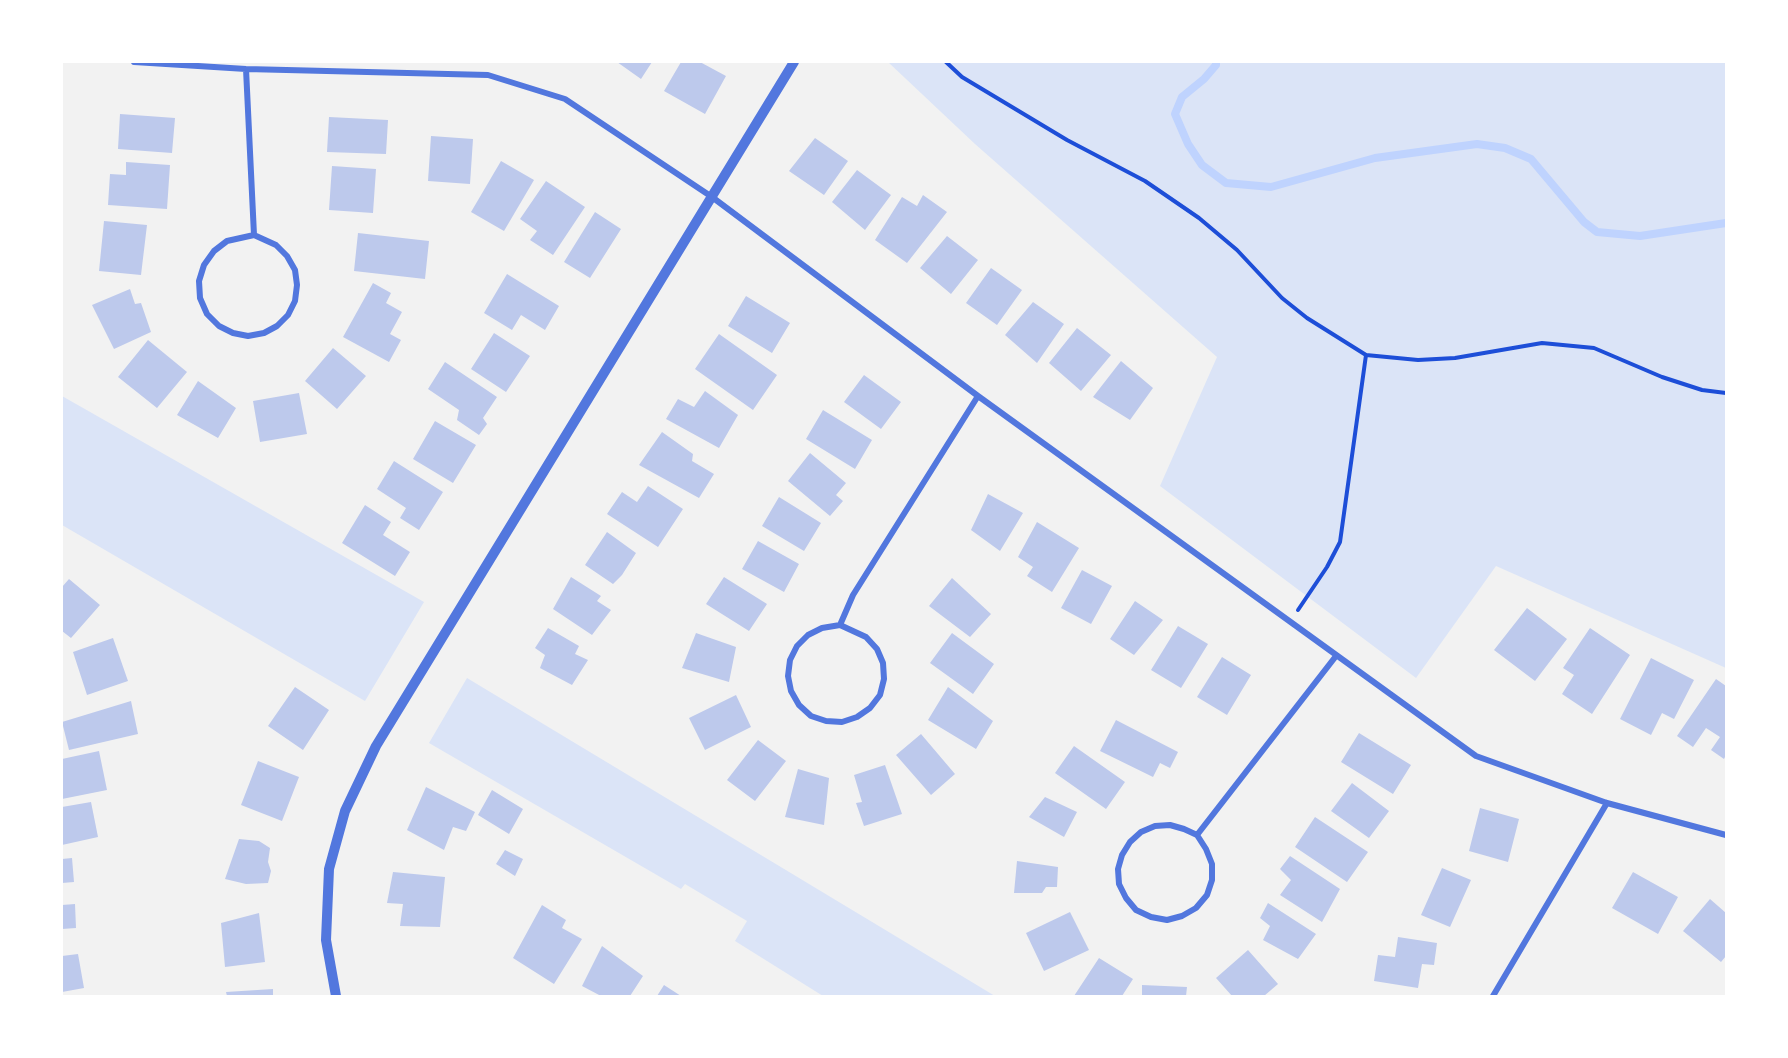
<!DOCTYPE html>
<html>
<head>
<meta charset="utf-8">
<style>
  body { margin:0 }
  #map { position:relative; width:1788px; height:1058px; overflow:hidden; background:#f2f2f2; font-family:Spectral,serif }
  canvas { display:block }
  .frame { position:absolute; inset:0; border:63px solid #fff; pointer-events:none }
</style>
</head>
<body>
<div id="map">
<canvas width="1788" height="1058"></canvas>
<div class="frame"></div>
</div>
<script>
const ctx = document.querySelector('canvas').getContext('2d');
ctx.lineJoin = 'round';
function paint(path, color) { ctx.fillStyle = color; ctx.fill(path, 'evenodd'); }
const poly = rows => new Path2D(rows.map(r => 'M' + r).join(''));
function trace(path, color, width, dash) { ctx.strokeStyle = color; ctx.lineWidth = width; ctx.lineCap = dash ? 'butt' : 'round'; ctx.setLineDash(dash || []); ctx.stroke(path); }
const green = poly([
  [888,62,1726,62,1726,668,1496,566,1416,678,1160,486,1217,357,975,144],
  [62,396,424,602,365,701,62,525],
  [467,678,995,996,823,996,735,941,747,921,685,884,681,889,429,743]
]);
const stream = poly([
  [1216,62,1216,65,1204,79,1182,97,1175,114,1188,144,1202,165,1226,183,1271,187,1375,158,1477,144,1505,148,1531,159,1584,222,1597,232,1640,236,1726,223]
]);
const building = poly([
  [617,62,652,62,641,79],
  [681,62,700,62,726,76,705,114,664,91],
  [120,114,175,118,172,153,118,149],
  [329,117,388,120,386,154,327,152],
  [431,136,473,139,470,184,428,181],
  [815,138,848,161,824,195,789,171],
  [501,161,534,180,504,231,471,212],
  [126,162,170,165,167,209,108,205,110,174,126,175],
  [332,166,376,169,373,213,329,210],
  [857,170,891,195,865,230,832,202],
  [546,181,585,207,553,255,530,240,537,231,520,219],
  [923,195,947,212,907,263,875,240,902,197,917,206],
  [595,212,621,229,590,278,564,262],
  [104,221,147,225,141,275,99,271],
  [358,233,429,241,425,279,354,271],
  [947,236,978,260,951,294,920,268],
  [991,268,1022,290,997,325,966,303],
  [507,274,559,306,545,330,521,315,512,330,484,313],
  [373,283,391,293,386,303,402,312,390,334,401,340,389,362,343,337],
  [130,289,135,304,141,303,151,332,114,349,92,305],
  [746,296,790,323,772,353,728,326],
  [1033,302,1064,324,1037,363,1005,335],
  [1077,328,1111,355,1081,391,1049,363],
  [494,333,530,356,506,392,471,369],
  [719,334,777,375,753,410,695,369],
  [148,340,187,372,157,408,118,377],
  [333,348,366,376,337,409,305,381],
  [1121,361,1153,388,1130,420,1093,397],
  [445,362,497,397,483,418,487,424,479,435,457,420,459,410,428,389],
  [864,375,901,402,881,429,844,402],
  [198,381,236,408,218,438,177,415],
  [705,391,738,415,719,448,666,419,678,399,694,407],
  [299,393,307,434,260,442,253,401],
  [823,410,872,440,855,469,806,439],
  [435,421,476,445,453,483,413,459],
  [662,432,693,454,692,461,714,474,699,498,639,465],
  [810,453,846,483,836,495,843,501,830,516,788,481],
  [394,461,443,492,419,530,400,518,406,508,377,489],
  [648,486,683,509,658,547,607,514,622,492,637,502],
  [988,494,1023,513,1000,551,971,530],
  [779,497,821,523,804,551,762,526],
  [365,505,391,522,383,535,410,552,395,576,342,543],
  [1037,522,1079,548,1052,592,1027,576,1033,567,1018,557],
  [607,532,636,553,622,575,613,584,585,565],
  [758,541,799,564,784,592,742,569],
  [1082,570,1112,586,1091,624,1061,608],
  [571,577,601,596,597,601,611,610,592,635,553,609],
  [724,577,767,604,749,631,706,604],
  [952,578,991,614,970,637,929,606],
  [69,579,100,605,71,638,62,631,62,587],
  [1135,601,1163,620,1134,655,1110,639],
  [1527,608,1567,639,1535,681,1494,650],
  [1178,626,1208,644,1181,688,1151,670],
  [548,628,579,646,575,654,588,660,572,685,540,668,545,655,535,648],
  [1590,628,1630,655,1592,714,1562,694,1574,675,1563,668],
  [696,633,736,647,729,682,682,668],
  [952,633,994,664,973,694,930,663],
  [113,638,128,681,87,695,73,652],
  [1222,657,1251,675,1227,715,1197,697],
  [1651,658,1694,680,1674,719,1662,713,1651,735,1620,719],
  [1716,679,1726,686,1726,755,1724,759,1711,750,1720,737,1706,728,1693,747,1677,736],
  [295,687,329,710,303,750,268,726],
  [948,687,993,721,976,749,928,720],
  [736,695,751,727,705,750,689,718],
  [131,701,138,734,69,750,62,722],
  [1116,720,1178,752,1170,768,1160,763,1153,777,1100,751],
  [1359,733,1411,765,1393,794,1341,762],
  [921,734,955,774,931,795,896,755],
  [758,740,786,761,755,801,727,780],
  [1074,746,1125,782,1106,809,1055,773],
  [99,751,107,790,62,799,62,759],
  [258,761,299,777,282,821,241,805],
  [885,765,902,814,864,826,856,803,862,802,854,775],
  [798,769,829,778,824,825,785,817],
  [1352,783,1389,811,1369,838,1331,811],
  [426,787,475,812,466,831,453,827,444,850,407,830],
  [492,790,523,809,509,834,478,815],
  [1045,797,1077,812,1064,837,1029,817],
  [91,802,98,837,62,845,62,807],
  [1480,808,1519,819,1508,862,1469,851],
  [1315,817,1368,852,1347,882,1295,847],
  [239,839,259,841,270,848,268,862,271,871,268,883,246,884,225,879],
  [505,850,523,859,515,876,496,864],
  [1290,856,1340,889,1322,922,1280,895,1291,880,1280,869],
  [72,858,74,882,62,883,62,859],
  [1017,861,1058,867,1057,887,1046,887,1042,893,1014,893],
  [1442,868,1471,880,1450,927,1421,915],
  [393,872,445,877,440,927,400,926,403,904,387,903],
  [1633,872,1678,897,1658,934,1612,908],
  [1710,899,1726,913,1726,956,1721,962,1683,931],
  [1268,903,1316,934,1298,959,1263,940,1270,926,1260,918],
  [75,904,76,928,62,929,62,905],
  [542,905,566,920,562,928,582,939,554,984,513,958],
  [1070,912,1089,950,1044,971,1026,933],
  [259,913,265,962,225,967,221,923],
  [1398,937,1437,943,1434,965,1422,964,1418,988,1374,981,1378,955,1395,957],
  [602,946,643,976,630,996,601,996,582,986],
  [1248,950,1278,984,1264,996,1232,996,1216,978],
  [78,954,84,988,62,992,62,956],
  [1099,958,1133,979,1122,996,1074,996],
  [664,985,681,996,657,996],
  [1142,985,1187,987,1186,996,1142,996],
  [273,989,273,996,227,996,226,992]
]);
const path = poly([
  [946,62,962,77,1067,140,1145,181,1199,218,1237,250,1282,298,1307,318,1366,355,1418,360,1455,358,1542,343,1594,348,1662,377,1702,390,1726,393],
  [1298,610,1327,567,1340,542,1366,355]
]);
const minor = poly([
  [134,62,246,69,488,75,565,99,712,197,978,396,1476,756,1607,803,1726,835],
  [246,69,254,235,276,245,287,256,295,270,297,285,295,301,288,315,277,326,264,333,248,336,233,333,219,326,207,314,200,298,199,281,204,265,214,251,227,241,254,235],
  [840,625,822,628,808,635,797,646,790,660,788,676,791,691,799,705,811,716,826,721,842,722,857,717,870,708,880,695,884,679,883,663,877,649,866,637,840,625,853,595,978,396],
  [1197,835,1184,829,1170,825,1155,826,1141,832,1130,842,1122,855,1118,869,1119,884,1126,898,1136,910,1151,917,1167,920,1182,916,1196,908,1207,895,1212,880,1212,864,1206,849,1197,835,1336,656],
  [1493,996,1607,803]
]);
const tertiary = poly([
  [336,996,326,940,329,869,345,811,376,746,794,62]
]);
paint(green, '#dbe4f7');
trace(stream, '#bfd3fe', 8);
paint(building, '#bdc9ec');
trace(path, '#1d4ed8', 4);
trace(minor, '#5277de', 6);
trace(tertiary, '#5277de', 10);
</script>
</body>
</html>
